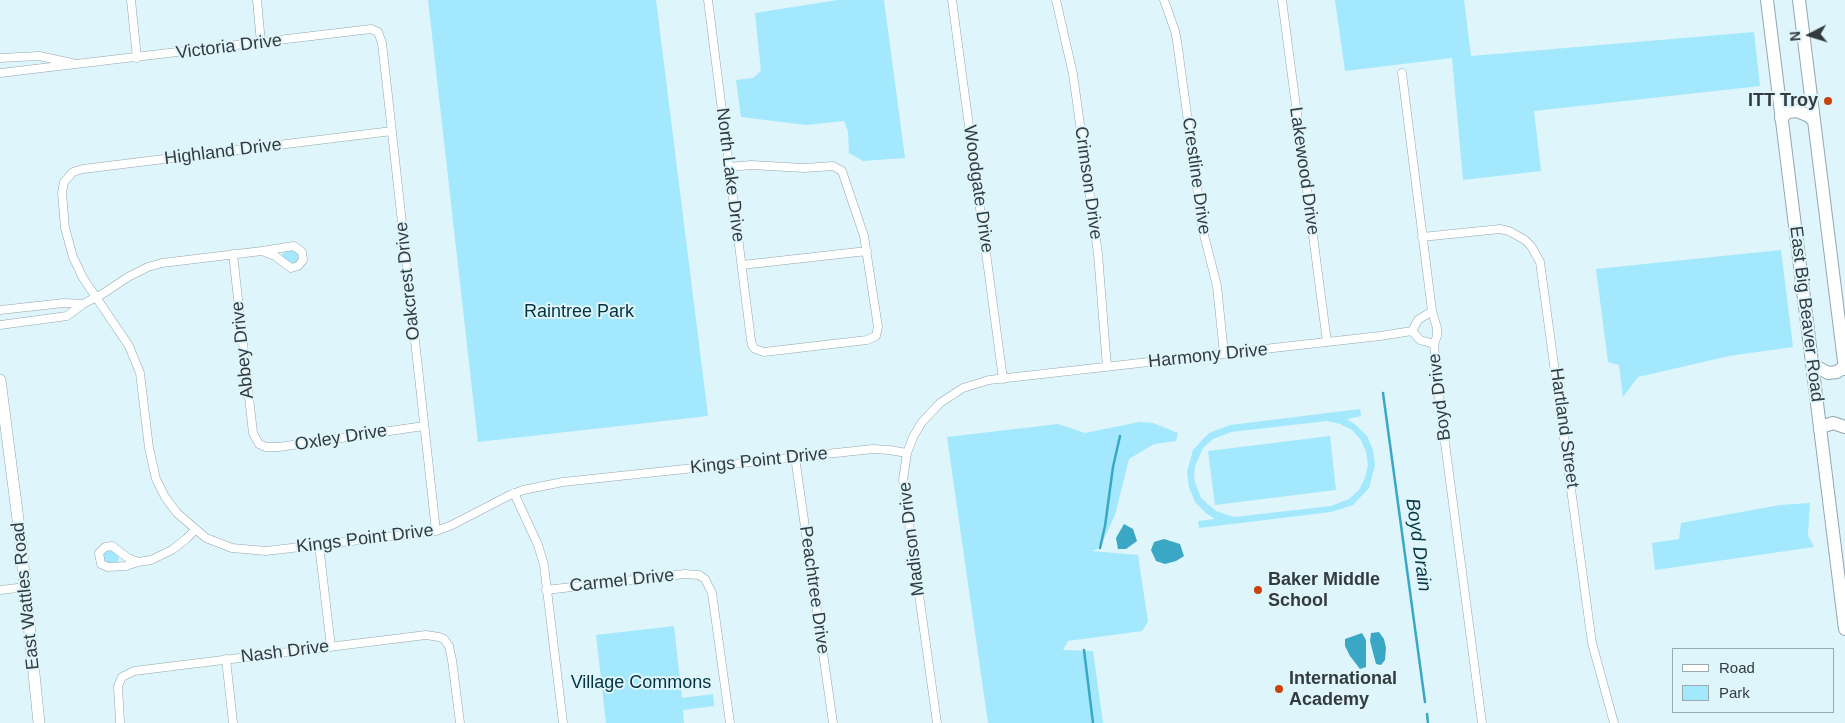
<!DOCTYPE html>
<html>
<head>
<meta charset="utf-8">
<style>
  body { margin:0 }
  #map { position:relative; width:1845px; height:723px; overflow:hidden; background:#dff5fc; font-family:Arial,sans-serif }
  canvas { display:block }
  .legend { position:absolute; left:1672px; top:648px; width:162px; height:65px; box-sizing:border-box; background:#dff5fc; border:1px solid #9aabb0; margin:0; padding:6px 9px; list-style:none; font-size:15px; color:#333b3e }
  .legend li { display:flex; align-items:center; gap:10px; height:25px }
  .legend b { width:25px; border:1px solid #9aabb0 }
  .north { position:absolute; left:1785px; top:10px; width:50px; height:50px; -webkit-text-stroke:4px #dff5fc; paint-order:stroke; rotate:265deg; font-size:14px; font-weight:700; line-height:20px; text-align:center; color:#333b3e }
  .north::after { content:''; display:block; margin:auto; width:18px; height:22px; background:#333b3e; clip-path:polygon(50% 0,100% 100%,50% 72%,0 100%) }
</style>
</head>
<body>
<div id="map">
<canvas width="1845" height="723"></canvas>
<ul class="legend">
<li><b style="height:6px;background:#fff"></b>Road</li>
<li><b style="height:14px;background:#a3e8fc"></b>Park</li>
</ul>
<div class="north">N</div>
</div>
<script>
const ctx = document.querySelector('canvas').getContext('2d');
ctx.lineJoin = 'round';
function paint(path, color) { ctx.fillStyle = color; ctx.fill(path, 'evenodd'); }
const poly = rows => new Path2D(rows.map(r => 'M' + r).join(''));
function trace(path, color, width, dash) { ctx.strokeStyle = color; ctx.lineWidth = width; ctx.lineCap = dash ? 'butt' : 'round'; ctx.setLineDash(dash || []); ctx.stroke(path); }
function label(font, color, halo, rows, align = 'center') {
  ctx.font = font + ' Arial,sans-serif'; ctx.lineWidth = 4; ctx.setLineDash([]); ctx.textBaseline = 'middle'; ctx.strokeStyle = halo; ctx.fillStyle = color; for (const [text, x, y, turn = 0] of rows) {
    ctx.save(); ctx.translate(x, y); ctx.rotate((+turn || 0) * Math.PI / 180); ctx.textAlign = isNaN(turn) ? turn : align; if (halo) ctx.strokeText(text, 0, 0); ctx.fillText(text, 0, 0); ctx.restore();
  }
}
const green = poly([
  [428,0,656,0,708,416,478,442],
  [838,0,884,0,905,158,863,161,849,153,848,132,844,121,806,125,741,117,736,80,753,78,761,71,755,13],
  [1335,0,1464,0,1471,56,1754,32,1760,86,1534,111,1541,171,1463,180,1452,58,1345,71],
  [293,250,298,253,299,258,296,263,293,264,287,262,282,255,285,251],
  [1781,250,1793,347,1729,356,1638,377,1623,397,1619,365,1608,362,1596,269],
  [1360,409,1361,416,1347,419,1356,425,1367,436,1373,450,1375,465,1369,488,1353,505,1331,512,1199,528,1198,521,1215,519,1206,513,1195,502,1189,487,1187,472,1193,450,1209,433,1230,425],
  [1327,421,1340,424,1352,430,1361,440,1366,452,1368,465,1365,478,1359,490,1349,499,1331,506,1234,517,1216,511,1201,498,1194,479,1195,466,1203,448,1213,439,1231,432],
  [1139,422,1153,423,1178,433,1176,441,1154,444,1129,459,1115,515,1100,548,1092,551,1138,555,1148,622,1142,631,1068,641,1063,650,1093,651,1103,723,988,723,947,437,1058,424,1085,433],
  [1330,436,1336,490,1215,505,1208,451],
  [1810,503,1808,535,1814,547,1655,570,1652,543,1679,539,1681,523,1780,505],
  [107,550,113,551,119,557,118,562,110,563,104,562,102,558,103,553],
  [674,626,682,698,713,694,714,706,683,710,684,723,606,723,596,635]
]);
const water = poly([
  [1124,524,1133,529,1137,541,1126,549,1118,549,1116,538],
  [1164,539,1180,544,1184,556,1176,561,1165,564,1156,561,1151,550,1154,542],
  [1379,632,1384,639,1386,648,1385,660,1381,665,1376,664,1370,641,1371,633],
  [1362,633,1366,640,1366,667,1360,669,1350,656,1345,646,1345,639]
]);
const stream = poly([
  [1383,393,1425,702],
  [1100,548,1105,526,1113,467,1120,436],
  [1084,650,1093,723],
  [1427,714,1428,723]
]);
const street = poly([
  [131,0,137,58],
  [257,0,261,43],
  [708,0,751,340,752,345,755,349,764,352,867,340,876,336,878,327,864,236,842,171,833,166,804,168,751,165,729,167],
  [952,0,1003,379],
  [1056,0,1073,74,1098,254,1107,367],
  [1164,0,1175,31,1177,41,1203,231,1217,286,1224,354],
  [1282,0,1327,342],
  [0,58,39,56,72,63],
  [0,73,371,29,378,32,382,43,388,96,436,531],
  [1402,73,1432,311,1437,328,1437,336,1434,344,1438,390,1482,723],
  [392,131,83,169,73,172,64,182,62,193,65,228,73,257,83,278,129,346,140,373,149,448,156,479,165,497,177,513,206,538,232,548,266,551,412,534,436,531,452,525,508,496,523,490,563,482,873,449,889,450,907,453],
  [1422,237,1500,229,1509,231,1525,240,1531,246,1540,262,1592,643,1614,723],
  [233,254,253,433,259,444,266,447,279,447,424,426],
  [742,265,867,251],
  [0,310,64,303,83,304],
  [1432,311,1418,320,1412,331,1420,340,1434,344],
  [0,325,67,316,83,304,104,293,128,277,148,267,162,263,262,251,275,256,291,268,298,266,303,260,302,252,294,246,262,251],
  [795,457,833,723],
  [514,493,538,545,544,565,563,723],
  [319,545,331,647],
  [138,562,126,566,108,567,101,564,99,553,105,547,112,546,128,558,138,562,151,560,172,550,186,539,195,530],
  [0,590,26,587],
  [546,590,685,574,699,575,705,579,712,593,730,723],
  [226,659,233,723],
  [120,723,118,686,122,677,134,671,426,635,439,637,444,639,449,646,452,660,460,723],
  [937,723,903,480,907,453,913,437,922,422,940,403,963,388,989,380,1380,336,1412,331]
]);
const secondary = poly([
  [0,380,20,535,39,723]
]);
const primary = poly([
  [1767,0,1845,629],
  [1799,0,1845,369],
  [1781,118,1788,112,1797,111,1809,116,1814,121],
  [1812,364,1828,373,1837,372,1845,366],
  [1820,430,1824,426,1833,423,1845,427]
]);
const markers = [
  [1828,101,5,"#c84209"],
  [1258,590,5,"#c84209"],
  [1279,689,5,"#c84209"]
];
const streetNames = [
  ["Victoria Drive",229,47,-7],
  ["Highland Drive",223,152,-7],
  ["Lakewood Drive",1304,171,82],
  ["North Lake Drive",730,175,83],
  ["Crestline Drive",1196,176,82],
  ["Crimson Drive",1088,183,82],
  ["Woodgate Drive",978,189,82],
  ["Oakcrest Drive",408,281,-96],
  ["East Big Beaver Road",1806,314,83],
  ["Abbey Drive",243,350,-96],
  ["Harmony Drive",1208,356,-6],
  ["Boyd Drive",1440,397,-97],
  ["Hartland Street",1564,428,82],
  ["Oxley Drive",341,438,-9],
  ["Kings Point Drive",759,461,-6],
  ["Kings Point Drive",365,539,-7],
  ["Madison Drive",912,539,-97],
  ["Carmel Drive",622,581,-6],
  ["Peachtree Drive",814,590,82],
  ["East Wattles Road",26,596,-96],
  ["Nash Drive",285,652,-7]
];
const poiNames = [
  ["ITT Troy",1818,101,"right"],
  ["Baker Middle",1268,580],
  ["School",1268,601],
  ["International",1289,679],
  ["Academy",1289,700]
];
const parkNames = [
  ["Raintree Park",579,312],
  ["Village Commons",641,683]
];
const waterNames = [
  ["Boyd Drain",1418,545,82]
];
paint(green, '#a3e8fc');
paint(water, '#3aa8c4');
trace(stream, '#3aa8c4', 2.5);
trace(street, '#92a6ac', 9);
trace(secondary, '#92a6ac', 12);
trace(primary, '#92a6ac', 14);
trace(street, '#fff', 8);
trace(secondary, '#fff', 11);
trace(primary, '#fff', 12);
for (const [x, y, r, color] of markers) { const dot = new Path2D(); dot.arc(x, y, r, 0, 2 * Math.PI); ctx.fillStyle = color; ctx.fill(dot); trace(dot, '#dff5fc', 2); }
label('18px', '#333b3e', '#dff5fc', streetNames);
label('bold 18px', '#333b3e', '#dff5fc', poiNames, 'left');
label('18px', '#013440', '#dff5fc', parkNames);
label('italic 19px', '#083a46', '#dff5fc', waterNames);
</script>
</body>
</html>
